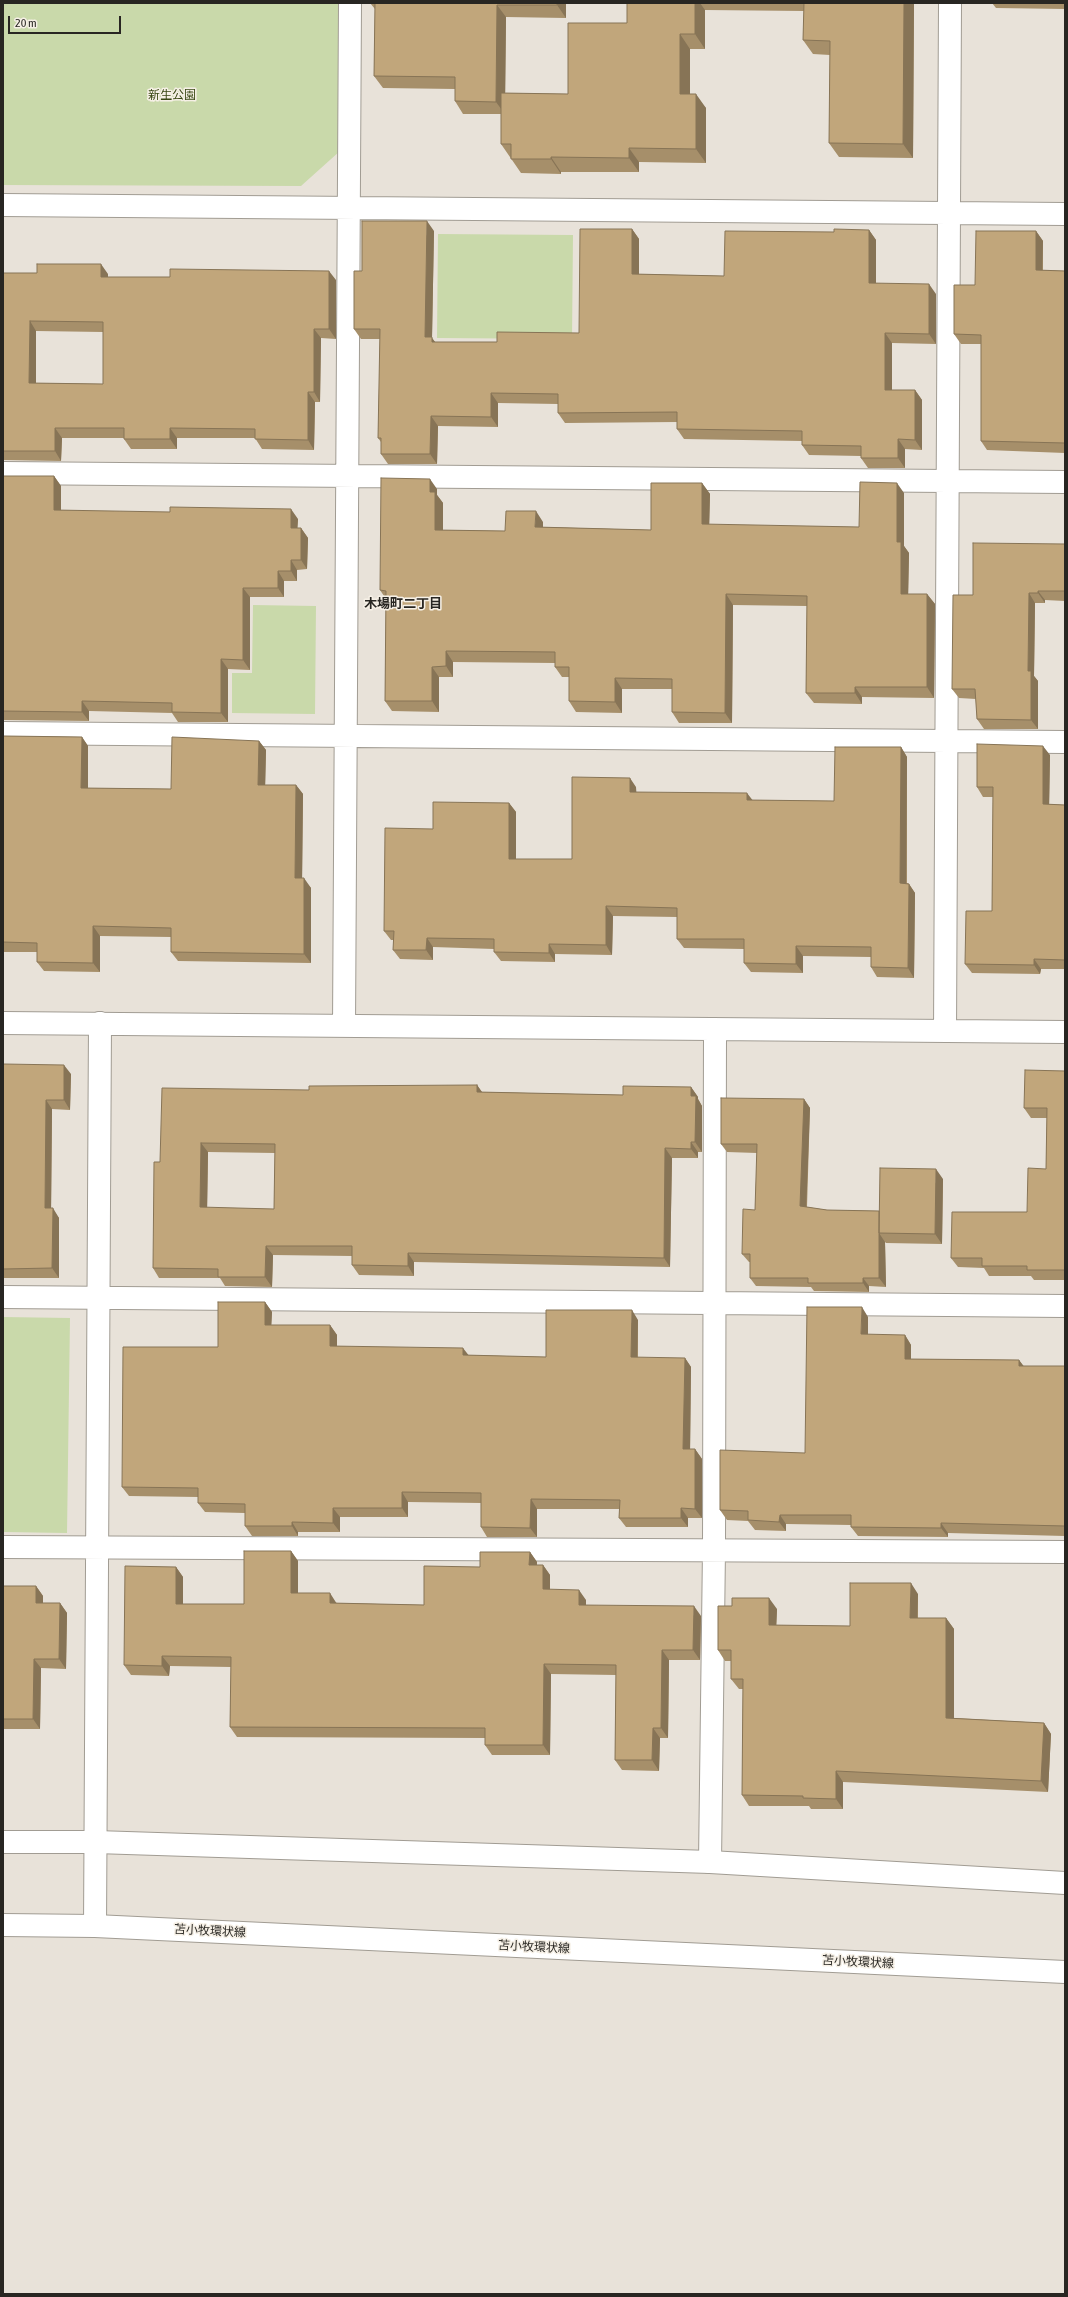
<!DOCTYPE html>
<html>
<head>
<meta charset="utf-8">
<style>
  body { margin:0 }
  #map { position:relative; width:1068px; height:2297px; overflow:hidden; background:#e8e2d9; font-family:"Asap Condensed",sans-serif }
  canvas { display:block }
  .frame { position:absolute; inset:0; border:4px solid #282622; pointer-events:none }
  .scale { position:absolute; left:8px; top:16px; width:113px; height:18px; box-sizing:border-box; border:2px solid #282622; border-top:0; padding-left:5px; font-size:12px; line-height:14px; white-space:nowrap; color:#282622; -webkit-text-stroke:3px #f6f0e6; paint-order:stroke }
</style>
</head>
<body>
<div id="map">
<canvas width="1068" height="2297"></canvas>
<div class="frame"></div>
<div class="scale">20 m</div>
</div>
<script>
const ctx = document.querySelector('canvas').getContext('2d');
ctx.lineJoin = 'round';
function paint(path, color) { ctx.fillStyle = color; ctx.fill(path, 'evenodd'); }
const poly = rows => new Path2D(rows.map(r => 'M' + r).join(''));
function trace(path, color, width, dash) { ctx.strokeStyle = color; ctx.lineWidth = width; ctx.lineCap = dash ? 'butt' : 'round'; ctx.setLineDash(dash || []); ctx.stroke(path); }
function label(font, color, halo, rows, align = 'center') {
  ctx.font = font + ' "Asap Condensed","Noto Sans JP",sans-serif'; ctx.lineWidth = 3; ctx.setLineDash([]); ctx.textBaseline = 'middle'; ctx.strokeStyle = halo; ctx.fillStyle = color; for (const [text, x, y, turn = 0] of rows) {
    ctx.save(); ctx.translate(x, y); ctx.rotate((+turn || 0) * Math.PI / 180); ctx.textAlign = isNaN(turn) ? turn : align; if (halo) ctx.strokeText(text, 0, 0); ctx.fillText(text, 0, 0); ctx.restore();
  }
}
const green = poly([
  [3,3,342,3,340,151,301,186,3,185],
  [438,234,573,235,572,339,437,338],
  [253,605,316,606,315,714,232,713,232,673,252,673],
  [3,1317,70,1318,67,1533,3,1532]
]);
const minor = poly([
  [3,205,1065,214],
  [3,473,1065,482],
  [3,733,1065,742],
  [3,1023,1065,1032],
  [344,1026,350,3],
  [945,1031,950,3],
  [3,1297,1065,1306],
  [3,1547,1065,1552],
  [710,1862,714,1549,715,1029],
  [95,1926,100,1023]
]);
const secondary = poly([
  [3,1842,96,1842,710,1862,1065,1883],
  [3,1925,95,1926,1065,1972]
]);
const wall = poly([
  [370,3,566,3,566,18,506,17,505,93,568,94,627,23,627,3,914,3,913,158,839,157,829,143,830,55,813,54,803,40,804,11,705,10,705,49,690,49,690,94,706,108,706,163,639,162,639,172,561,172,561,174,521,173,501,144,501,114,463,114,455,101,455,89,383,88,374,76,375,9],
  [992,3,1065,3,1065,9,996,8],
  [632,229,639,239,639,274,724,276,834,232,869,230,876,240,876,283,936,294,936,344,892,343,892,390,915,390,922,400,922,450,905,449,905,468,868,468,861,458,861,456,809,455,802,445,802,441,684,439,677,429,677,422,565,423,558,413,558,404,498,403,498,427,438,426,437,464,388,464,381,454,381,442,378,438,380,339,361,339,354,329,362,271,434,231,432,338,435,342,497,342,579,333],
  [1036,231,1043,241,1043,270,1065,271,1065,453,987,450,981,441,981,344,961,344,954,334,975,285],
  [3,273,108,274,108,277,336,280,336,339,321,338,320,402,315,402,314,450,262,449,255,438,177,438,177,449,131,449,124,439,124,438,62,438,61,461,3,460],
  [36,331,103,332,103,384,36,383],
  [3,476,54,476,61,486,61,510,298,519,297,528,301,528,308,538,307,569,297,570,297,581,284,581,284,597,250,597,250,670,228,669,228,722,178,722,172,713,89,711,89,721,3,720],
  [702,483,710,494,709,525,859,527,904,493,904,546,909,553,908,594,927,594,935,604,934,698,862,697,862,704,814,703,806,693,807,606,733,605,732,723,679,723,672,712,672,689,622,689,622,713,576,712,569,701,569,677,562,677,555,667,555,663,453,662,453,677,439,677,439,712,392,711,385,701,386,599,380,590,437,489,437,495,443,503,443,530,505,531,543,522,543,527,651,530],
  [1065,544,1065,601,1045,600,1045,603,1035,603,1034,676,1038,681,1038,729,984,729,977,719,976,699,959,698,952,689,973,595],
  [3,736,82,737,88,746,88,788,171,789,259,741,266,750,265,785,296,785,303,794,302,878,311,888,311,963,178,961,171,952,171,937,100,936,100,972,44,971,37,962,37,952,3,952],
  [901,747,907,757,907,883,909,884,915,893,914,978,877,977,871,967,871,957,803,956,803,973,751,972,744,963,744,949,684,948,677,939,677,917,613,916,612,955,555,954,555,962,501,961,494,952,494,949,433,947,433,960,400,959,393,950,394,940,391,940,384,931,433,829,509,803,516,812,516,859,572,859,636,787,636,792,752,800,834,801],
  [1050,755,1049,804,1065,805,1065,969,1041,969,1040,974,972,973,965,964,992,911,993,797,983,797,977,787],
  [3,1064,71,1074,70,1110,52,1109,51,1208,59,1218,59,1278,3,1278],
  [1065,1071,1065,1280,1034,1280,1031,1276,989,1276,984,1268,958,1267,951,1258,1027,1212,1046,1169,1047,1118,1031,1118,1024,1108],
  [477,1085,482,1092,623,1095,691,1087,698,1097,698,1099,702,1106,702,1152,698,1152,698,1158,672,1158,670,1267,414,1262,414,1276,359,1275,352,1265,352,1256,273,1255,272,1287,225,1286,220,1278,159,1278,153,1268,160,1162,309,1090],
  [208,1152,275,1153,274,1209,207,1208],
  [804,1099,810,1108,807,1207,827,1210,879,1211,943,1179,942,1244,886,1243,885,1242,886,1287,869,1286,869,1292,814,1291,811,1287,756,1286,750,1278,750,1262,749,1262,742,1254,755,1210,757,1153,727,1152,721,1144],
  [265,1302,272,1312,271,1325,330,1325,337,1335,337,1346,468,1355,546,1357,638,1320,638,1358,685,1358,691,1367,690,1449,695,1449,702,1459,702,1518,688,1518,688,1527,626,1527,619,1518,620,1509,537,1509,537,1537,487,1537,481,1527,481,1503,408,1502,408,1517,340,1517,340,1532,298,1532,298,1536,252,1536,245,1526,245,1513,205,1512,198,1503,198,1497,129,1496,122,1487,218,1347],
  [868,1317,868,1335,905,1335,911,1345,911,1359,1019,1360,1023,1366,1065,1366,1065,1536,948,1533,948,1537,858,1536,851,1527,851,1525,786,1524,786,1531,755,1530,748,1521,727,1520,720,1510,805,1453],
  [291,1551,298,1561,298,1593,337,1603,424,1605,480,1567,530,1552,537,1562,537,1565,543,1565,550,1575,550,1590,586,1600,586,1605,701,1616,700,1660,669,1660,668,1738,660,1738,659,1771,622,1770,615,1760,616,1675,551,1674,550,1755,492,1755,485,1745,485,1738,237,1737,230,1727,231,1667,170,1666,169,1676,131,1675,124,1665,176,1567,183,1577,183,1604,244,1604],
  [3,1586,36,1586,43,1596,43,1603,60,1603,67,1613,66,1669,41,1668,40,1729,3,1729],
  [918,1594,918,1618,946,1618,954,1629,954,1718,1044,1723,1051,1734,1048,1792,843,1782,843,1809,811,1809,809,1806,749,1806,742,1795,743,1689,739,1689,731,1679,731,1661,725,1661,718,1650,732,1606,777,1609,776,1625,850,1626]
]);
const shadedWall = poly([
  [557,3,566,3,566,18,557,5],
  [695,3,700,3,705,10,705,49,695,34],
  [904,3,914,3,913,158,903,144],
  [497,5,506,17,505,114,496,102],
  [680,34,690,49,690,108,680,94],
  [696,94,706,108,706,163,696,149],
  [629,148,639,162,639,172,629,158],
  [551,157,561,172,561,174,551,159],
  [427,221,434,231,432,338,439,347,425,337],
  [632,229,639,239,639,284,632,274],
  [869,230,876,240,876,293,869,283],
  [1036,231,1043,241,1042,280,1036,270],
  [101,264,108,274,108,286,101,277],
  [329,271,336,280,336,339,329,329],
  [929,284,936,294,936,344,929,334],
  [30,321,36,331,36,392,29,383],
  [314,329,321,338,320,402,314,392],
  [885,333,892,343,892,400,885,390],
  [915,390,922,400,922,450,915,440],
  [308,392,315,402,314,450,308,440],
  [491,393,498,403,498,427,491,417],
  [431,416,438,426,437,464,430,454],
  [55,428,62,438,61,461,55,451],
  [170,428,177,438,177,449,170,439],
  [898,439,905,449,905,468,898,458],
  [54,476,61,486,61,520,54,510],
  [430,479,437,489,437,495,443,503,443,540,435,530,430,492],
  [702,483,710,494,709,535,702,524],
  [897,483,904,493,904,546,909,553,908,604,901,594,897,542],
  [291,509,298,519,297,538,291,528],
  [536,511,543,522,543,538,535,527],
  [301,528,308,538,307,569,301,560],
  [291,560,297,570,297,581,291,571],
  [278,571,284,581,284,597,278,588],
  [243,588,250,597,250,670,243,660],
  [1038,591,1045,600,1045,603,1038,593],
  [1029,593,1035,603,1034,676,1038,681,1038,729,1031,720,1028,671],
  [726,594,733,605,732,723,725,713],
  [927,594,935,604,934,698,927,687],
  [446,651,453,662,453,677,446,666],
  [221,659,228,669,228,722,221,713],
  [432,667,439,677,439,712,432,701],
  [615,678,622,689,622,713,615,702],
  [855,687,862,697,862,704,855,693],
  [82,701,89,711,89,721,82,712],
  [82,737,88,746,88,797,81,788],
  [259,741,266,750,265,794,258,785],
  [1043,746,1050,755,1049,814,1043,804],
  [901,747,907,757,906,893,900,883],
  [630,778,636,787,637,801,630,792],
  [296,785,303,794,302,887,295,878],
  [747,793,754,802,747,800],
  [509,803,516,812,516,868,509,859],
  [304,878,311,888,311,963,304,954],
  [909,884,915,893,914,978,908,968],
  [606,906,613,916,612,955,606,945],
  [93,926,100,936,100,972,93,963],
  [427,938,433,947,433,960,426,950],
  [549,944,555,954,555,962,549,953],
  [796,946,803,956,803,973,796,964],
  [1034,959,1041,969,1040,974,1034,965],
  [64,1065,71,1074,70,1110,64,1100],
  [477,1085,484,1095,477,1092],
  [691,1087,698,1097,698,1099,702,1106,702,1152,695,1142,691,1096],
  [804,1099,810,1108,806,1214,800,1206],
  [46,1100,52,1109,51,1218,45,1208],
  [691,1142,698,1152,698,1158,691,1149],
  [201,1143,208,1152,207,1217,200,1207],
  [665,1148,672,1158,670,1267,664,1258],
  [936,1169,943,1179,942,1244,935,1234],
  [53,1208,59,1218,59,1278,52,1268],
  [879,1233,885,1242,886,1287,879,1278],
  [266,1246,273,1255,272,1287,265,1277],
  [408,1253,414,1262,414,1276,408,1266],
  [863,1278,869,1286,869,1292,863,1283],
  [265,1302,272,1312,271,1334,265,1325],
  [862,1307,868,1317,868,1344,861,1334],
  [632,1310,638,1320,637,1367,631,1357],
  [330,1325,337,1335,337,1355,330,1346],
  [905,1335,911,1345,911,1368,905,1359],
  [463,1348,470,1357,463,1355],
  [685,1358,691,1367,690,1458,683,1449],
  [1019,1360,1026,1369,1019,1366],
  [695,1449,702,1459,702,1518,695,1509],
  [402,1492,408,1502,408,1517,402,1508],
  [531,1499,537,1509,537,1537,530,1528],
  [333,1508,340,1517,340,1532,333,1523],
  [681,1508,688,1518,688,1527,681,1518],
  [780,1515,786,1524,786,1531,779,1522],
  [292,1522,298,1532,298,1536,292,1526],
  [941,1523,948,1533,948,1537,941,1528],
  [291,1551,298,1561,298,1603,291,1593],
  [530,1552,537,1562,536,1575,529,1565],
  [543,1565,550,1575,550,1600,543,1589],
  [176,1567,183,1577,183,1614,176,1604],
  [911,1583,918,1594,917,1628,910,1618],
  [36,1586,43,1596,43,1613,36,1603],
  [579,1590,586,1600,586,1615,579,1605],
  [330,1593,337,1604,330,1603],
  [769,1598,777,1609,776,1636,769,1625],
  [60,1603,67,1613,66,1669,59,1659],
  [694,1606,701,1616,700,1660,693,1650],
  [946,1618,954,1629,954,1728,946,1718],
  [662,1650,669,1660,668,1738,661,1728],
  [162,1656,170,1666,169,1676,162,1666],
  [34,1659,41,1668,40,1729,33,1719],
  [544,1664,551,1674,550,1755,543,1745],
  [1044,1723,1051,1734,1048,1792,1041,1781],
  [653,1728,660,1738,659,1771,652,1760],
  [836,1771,843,1782,843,1809,836,1799]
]);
const building = poly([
  [370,3,557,3,557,5,497,5,496,102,455,101,455,77,374,76,375,3,370,3],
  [627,3,695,3,695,34,680,34,680,94,696,94,696,149,629,148,629,158,551,157,551,159,511,159,511,144,501,144,501,93,568,94,568,23,627,23,627,3],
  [804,3,904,3,903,144,829,143,830,41,803,40,804,3],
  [362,221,427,221,425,337,432,337,432,342,497,342,497,332,579,333,580,229,632,229,632,274,724,276,725,231,834,232,834,229,869,230,869,283,929,284,929,334,885,333,885,390,915,390,915,440,898,439,898,458,861,458,861,446,802,445,802,431,677,429,677,412,558,413,558,394,491,393,491,417,431,416,430,454,381,454,381,438,378,438,380,329,354,329,354,271,362,271,362,221],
  [976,231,1036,231,1036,270,1065,271,1065,443,981,441,981,335,954,334,954,285,975,285,976,231],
  [37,264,101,264,101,277,170,277,170,269,329,271,329,329,314,329,314,392,308,392,308,440,255,439,255,429,170,428,170,439,124,439,124,428,55,428,55,451,3,451,3,273,37,273,37,264],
  [30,321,103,322,103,384,29,383,30,321],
  [3,476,54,476,54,510,170,512,170,507,291,509,291,528,301,528,301,560,291,560,291,571,278,571,278,588,243,588,243,660,221,659,221,713,172,712,172,703,82,701,82,712,3,711,3,476],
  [381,478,430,479,430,492,435,492,435,530,505,531,506,511,536,511,535,527,651,530,651,483,702,483,702,524,859,527,860,482,897,483,897,542,901,542,901,594,927,594,927,687,855,687,855,693,806,693,807,596,726,594,725,713,672,712,672,679,615,678,615,702,569,701,569,667,555,667,555,652,446,651,446,666,432,667,432,701,385,701,386,591,380,590,381,478],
  [973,543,1065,544,1065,591,1038,591,1038,593,1029,593,1028,671,1031,671,1031,720,977,719,975,689,952,689,953,595,973,595,973,543],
  [3,736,82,737,81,788,171,789,172,737,259,741,258,785,296,785,295,878,304,878,304,954,171,952,171,928,93,926,93,963,37,962,37,943,3,942,3,736],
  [977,744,1043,746,1043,804,1065,805,1065,960,1034,959,1034,965,965,964,966,911,992,911,993,787,977,787,977,744],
  [835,747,901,747,900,883,909,884,908,968,871,967,871,947,796,946,796,964,744,963,744,939,677,939,677,908,606,906,606,945,549,944,549,953,494,952,494,939,427,938,426,950,393,950,394,931,384,931,385,828,433,829,433,802,509,803,509,859,572,859,572,777,630,778,630,792,747,793,747,800,834,801,835,747],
  [3,1064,64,1065,64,1100,46,1100,45,1208,53,1208,52,1268,3,1269,3,1064],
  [1025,1070,1065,1071,1065,1270,1027,1270,1027,1266,982,1266,982,1258,951,1258,952,1212,1027,1212,1028,1168,1046,1169,1047,1108,1024,1108,1025,1070],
  [477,1085,477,1092,623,1095,623,1086,691,1087,691,1096,696,1096,695,1142,691,1142,691,1149,665,1148,664,1258,408,1253,408,1266,352,1265,352,1246,266,1246,265,1277,218,1277,218,1269,153,1268,154,1162,160,1162,162,1088,309,1090,309,1086,477,1085],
  [201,1143,275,1144,274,1209,200,1207,201,1143],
  [721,1098,804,1099,800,1206,827,1210,879,1211,879,1278,863,1278,863,1283,808,1283,808,1278,750,1278,750,1254,742,1254,743,1209,755,1210,757,1144,721,1144,721,1098],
  [880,1168,936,1169,935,1234,879,1233,880,1168],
  [218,1302,265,1302,265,1325,330,1325,330,1346,463,1348,463,1355,546,1357,546,1310,632,1310,631,1357,685,1358,683,1449,695,1449,695,1509,681,1508,681,1518,619,1518,620,1500,531,1499,530,1528,481,1527,481,1493,402,1492,402,1508,333,1508,333,1523,292,1522,292,1526,245,1526,245,1504,198,1503,198,1488,122,1487,123,1347,218,1347,218,1302],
  [807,1307,862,1307,861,1334,905,1335,905,1359,1019,1360,1019,1366,1065,1366,1065,1526,941,1523,941,1528,851,1527,851,1515,780,1515,779,1522,748,1520,748,1511,720,1510,720,1450,805,1453,807,1307],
  [244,1551,291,1551,291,1593,330,1593,330,1603,424,1605,424,1566,480,1567,480,1552,530,1552,529,1565,543,1565,543,1589,579,1590,579,1605,694,1606,693,1650,662,1650,661,1728,653,1728,652,1760,615,1760,616,1665,544,1664,543,1745,485,1745,485,1728,230,1727,231,1657,162,1656,162,1666,124,1665,125,1566,176,1567,176,1604,244,1604,244,1551],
  [850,1583,911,1583,910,1618,946,1618,946,1718,1044,1723,1041,1781,836,1771,836,1799,803,1798,803,1796,742,1795,743,1679,731,1679,731,1650,718,1650,718,1606,732,1606,732,1598,769,1598,769,1625,850,1626,850,1583],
  [3,1586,36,1586,36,1603,60,1603,59,1659,34,1659,33,1719,3,1719,3,1586]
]);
const parkNames = [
  ["新生公園",172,95]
];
const streetNames = [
  ["苫小牧環状線",210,1931,3],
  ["苫小牧環状線",534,1947,3],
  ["苫小牧環状線",858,1962,3]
];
const neighbourhoodNames = [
  ["木場町二丁目",403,604]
];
paint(green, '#c9d9aa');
trace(minor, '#a19c93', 24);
trace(secondary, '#a19c93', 24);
trace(minor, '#fff', 22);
trace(secondary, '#fff', 22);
paint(wall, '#a68f6a');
paint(shadedWall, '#877456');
paint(building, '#c1a67b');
trace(building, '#877456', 1);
label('12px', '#394713', '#f6f0e6', parkNames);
label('12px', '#282622', '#f6f0e6', streetNames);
label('bold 13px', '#282622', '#f6f0e6', neighbourhoodNames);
</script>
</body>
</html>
